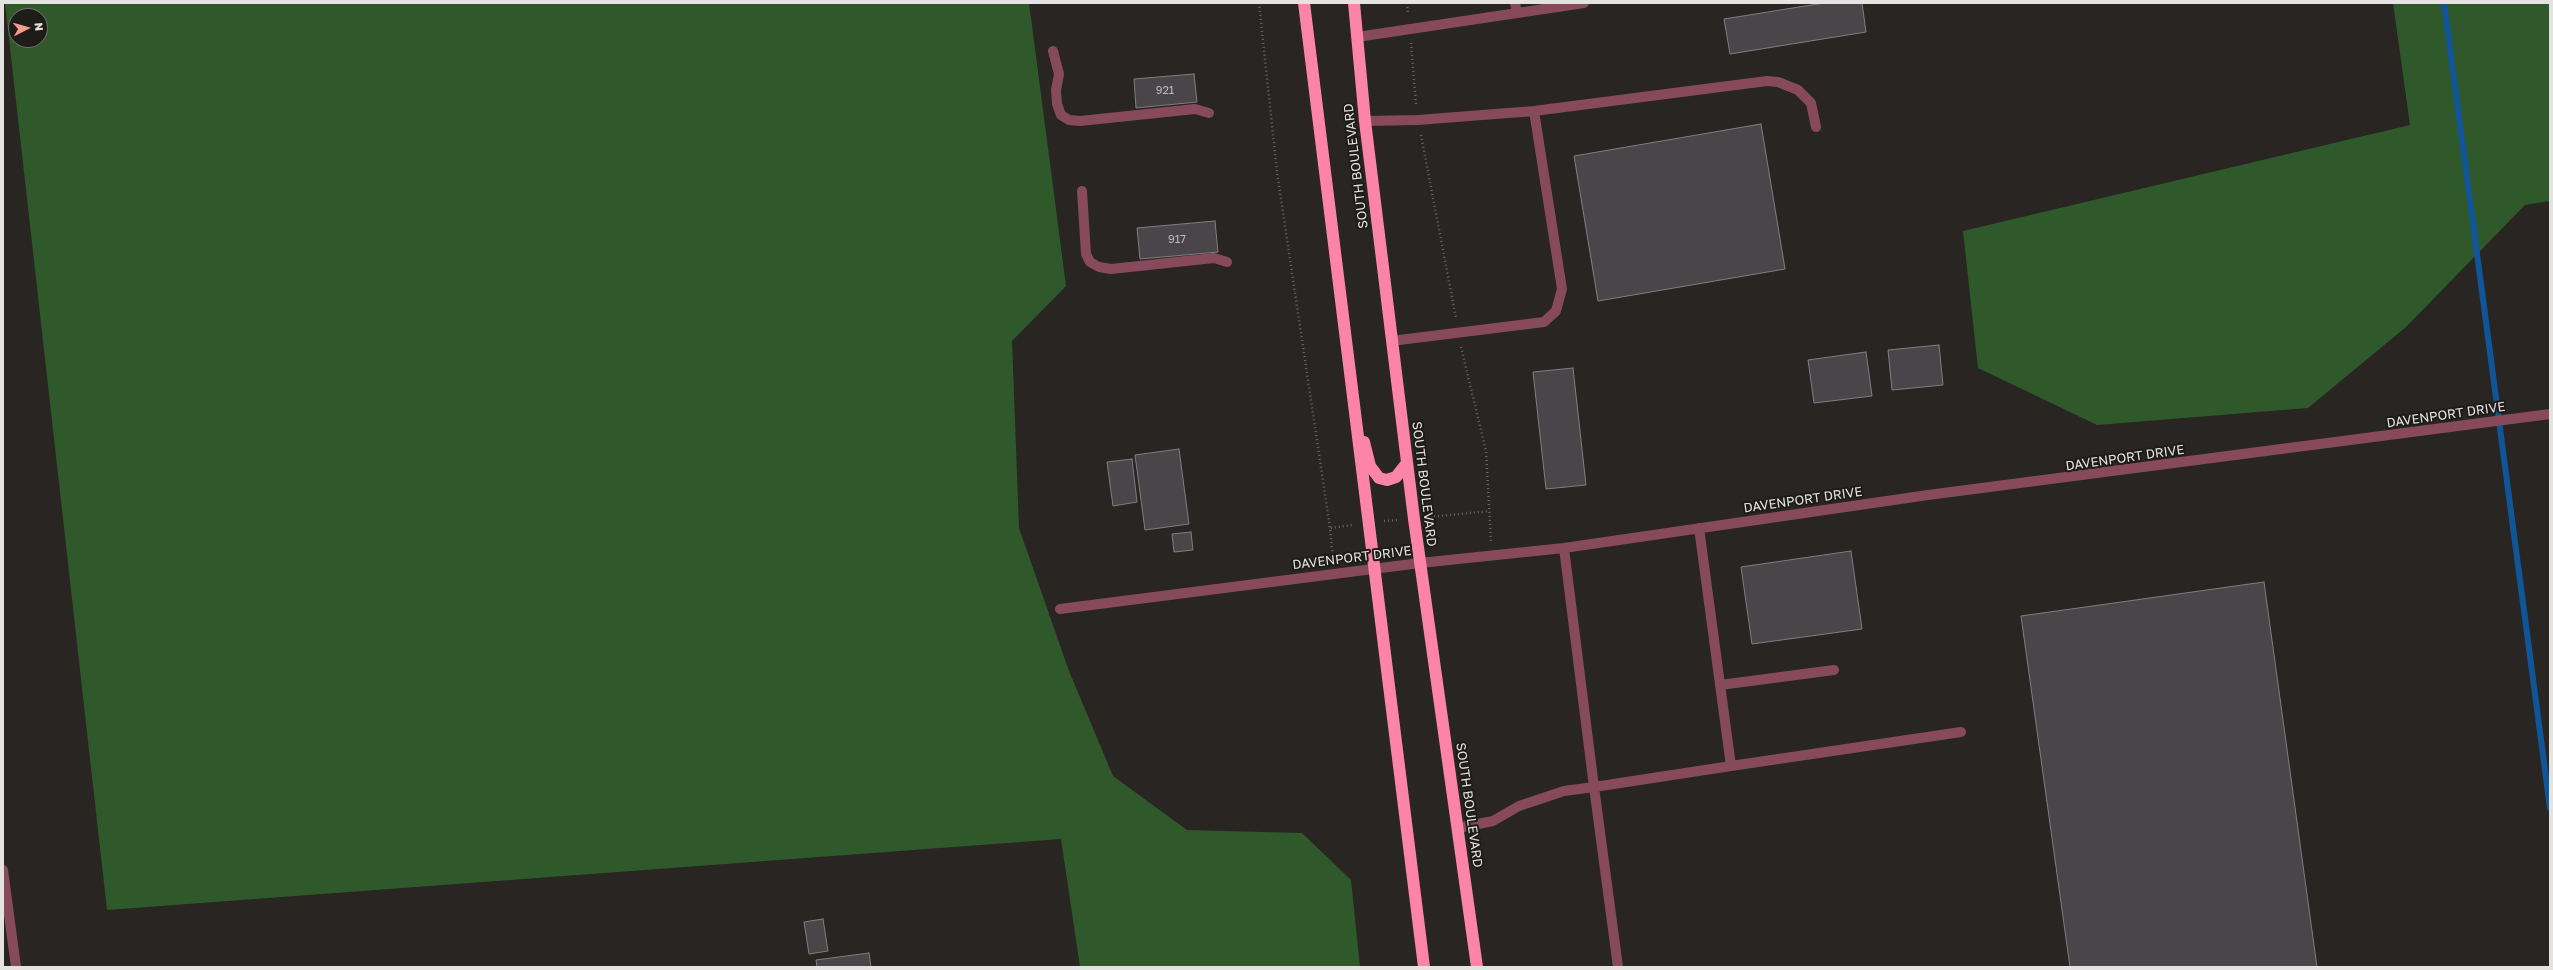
<!DOCTYPE html>
<html>
<head>
<meta charset="utf-8">
<style>
  body { margin:0 }
  #map { position:relative; width:2553px; height:970px; overflow:hidden; background:#282522; font-family:"Golos Text",sans-serif }
  canvas { display:block }
  .frame { position:absolute; inset:0; border:4px solid #e5e3e1; pointer-events:none }
  .north { position:absolute; left:8px; top:8px; width:40px; height:40px; box-sizing:border-box; background:#1e1c19; border:1px solid #6e6c69; border-radius:50%; rotate:84deg; font-size:11px; font-weight:700; line-height:16px; text-align:center; color:#e5e3e1 }
  .north::after { content:''; display:block; margin:auto; width:14px; height:18px; background:#f49d8b; clip-path:polygon(50% 0,100% 100%,50% 72%,0 100%) }
</style>
</head>
<body>
<div id="map">
<canvas width="2553" height="970"></canvas>
<div class="frame"></div>
<div class="north">N</div>
</div>
<script>
const ctx = document.querySelector('canvas').getContext('2d');
ctx.lineJoin = 'round';
function paint(path, color) { ctx.fillStyle = color; ctx.fill(path, 'evenodd'); }
const poly = rows => new Path2D(rows.map(r => 'M' + r).join(''));
function trace(path, color, width, dash) { ctx.strokeStyle = color; ctx.lineWidth = width; ctx.lineCap = dash ? 'butt' : 'round'; ctx.setLineDash(dash || []); ctx.stroke(path); }
function label(font, color, halo, rows, align = 'center') {
  ctx.font = font + ' "Golos Text",sans-serif'; ctx.lineWidth = 4; ctx.setLineDash([]); ctx.textBaseline = 'middle'; ctx.strokeStyle = halo; ctx.fillStyle = color; for (const [text, x, y, turn = 0] of rows) {
    ctx.save(); ctx.translate(x, y); ctx.rotate((+turn || 0) * Math.PI / 180); ctx.textAlign = isNaN(turn) ? turn : align; if (halo) ctx.strokeText(text, 0, 0); ctx.fillText(text, 0, 0); ctx.restore();
  }
}
const green = poly([
  [5,3,1029,3,1066,286,1012,341,1019,528,1069,671,1113,776,1187,830,1302,833,1351,880,1360,967,1080,967,1061,839,107,910],
  [16,16,40,16,40,40,16,40],
  [2393,3,2550,3,2550,201,2525,205,2406,327,2308,408,2097,425,1978,368,1963,231,2410,125]
]);
const stream = poly([
  [2444,3,2550,808]
]);
const building = poly([
  [1824,3,1862,3,1866,32,1730,54,1724,19,1824,3],
  [1194,74,1197,102,1136,108,1134,79,1194,74],
  [1761,124,1785,269,1598,301,1574,156,1761,124],
  [1215,221,1218,252,1140,259,1137,228,1215,221],
  [1939,345,1943,385,1892,390,1888,350,1939,345],
  [1866,352,1872,396,1814,403,1808,360,1866,352],
  [1573,368,1586,485,1546,489,1533,372,1573,368],
  [1179,449,1189,524,1145,530,1135,455,1179,449],
  [1132,459,1137,502,1113,506,1107,462,1132,459],
  [1191,532,1193,550,1174,552,1172,534,1191,532],
  [1851,551,1862,629,1752,644,1741,567,1851,551],
  [2264,582,2317,967,2070,967,2021,616,2264,582],
  [823,919,828,951,809,954,804,922,823,919],
  [869,953,871,967,817,967,816,960,869,953]
]);
const path = poly([
  [1259,3,1277,172,1330,528],
  [1407,3,1408,14],
  [1411,43,1416,104],
  [1421,135,1456,318],
  [1461,347,1486,451,1491,541],
  [1430,517,1489,511],
  [1384,521,1399,520],
  [1333,559,1330,528,1353,525]
]);
const minor = poly([
  [1515,3,1517,13],
  [1357,37,1584,3],
  [1053,51,1059,74,1056,90,1057,104,1061,115,1069,120,1080,121,1195,109,1209,113],
  [1534,111,1767,81,1778,82,1798,90,1811,103,1816,127],
  [1365,121,1418,120,1534,111,1562,289,1556,311,1544,322,1391,341],
  [1082,191,1086,254,1090,262,1099,267,1111,269,1214,258,1227,262],
  [1564,548,1594,787,1731,766,1699,528],
  [1060,609,1420,563,1564,548,1928,495,2550,414],
  [1720,685,1834,670],
  [1731,766,1961,732],
  [1458,828,1493,821,1519,806,1564,791,1594,787,1618,967],
  [3,870,16,967]
]);
const highway = poly([
  [1304,3,1424,967],
  [1354,3,1365,121,1414,519,1477,967],
  [1364,442,1370,466,1379,478,1387,480,1396,477,1407,463]
]);
const numberNames = [
  ["921",1165,91],
  ["917",1177,240]
];
const streetNames = [
  ["SOUTH BOULEVARD",1356,166,-97],
  ["DAVENPORT DRIVE",2446,415,-8],
  ["DAVENPORT DRIVE",2125,458,-8],
  ["SOUTH BOULEVARD",1424,484,83],
  ["DAVENPORT DRIVE",1803,500,-8],
  ["DAVENPORT DRIVE",1352,558,-7],
  ["SOUTH BOULEVARD",1469,805,82]
];
paint(green, '#30592b');
trace(stream, '#159', 6);
paint(building, '#494548');
trace(building, '#817d80', 1);
trace(path, '#696764', 2.5, [1, 3]);
trace(minor, '#874a5c', 10);
trace(highway, '#fc84a9', 12);
label('11px', '#bebcbb', null, numberNames);
label('13px', '#e5e3e1', '#1e1c19', streetNames);
</script>
</body>
</html>
